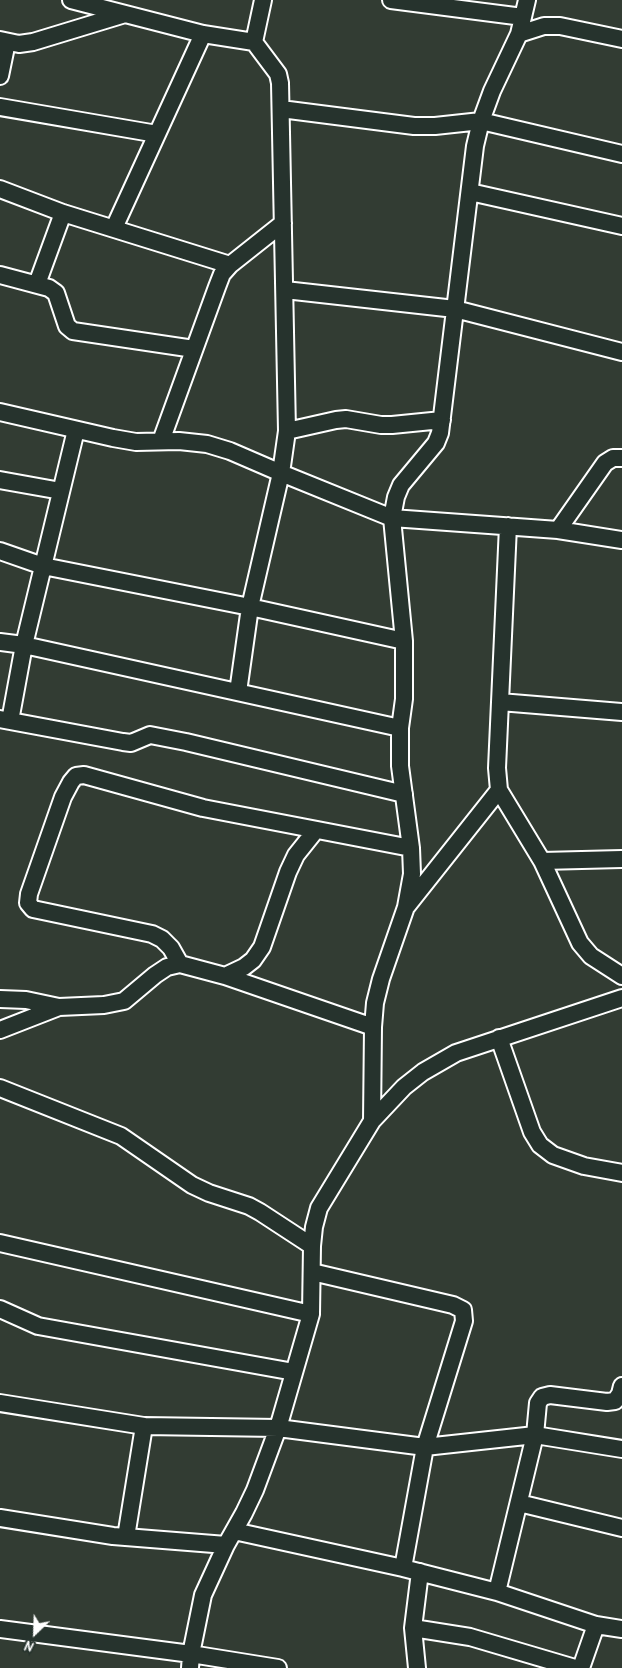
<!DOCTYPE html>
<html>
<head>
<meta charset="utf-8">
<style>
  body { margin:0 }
  #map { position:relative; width:622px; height:1668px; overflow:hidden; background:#323c33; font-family:"Patrick Hand",sans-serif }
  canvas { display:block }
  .north { position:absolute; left:10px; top:1608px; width:50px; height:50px; -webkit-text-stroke:4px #26332d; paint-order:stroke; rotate:204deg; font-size:14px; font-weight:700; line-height:20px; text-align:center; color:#fff }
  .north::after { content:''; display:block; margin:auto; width:18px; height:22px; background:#fff; clip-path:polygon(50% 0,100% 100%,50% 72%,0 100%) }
</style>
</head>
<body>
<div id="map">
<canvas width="622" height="1668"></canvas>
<div class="north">N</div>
</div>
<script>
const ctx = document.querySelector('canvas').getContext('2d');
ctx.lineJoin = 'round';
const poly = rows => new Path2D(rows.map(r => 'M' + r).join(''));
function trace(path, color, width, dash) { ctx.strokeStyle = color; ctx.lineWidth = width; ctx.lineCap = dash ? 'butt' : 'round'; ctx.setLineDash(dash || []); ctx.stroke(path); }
const minor = poly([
  [71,0,203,34,254,42,278,74,280,83,287,431,281,473,250,607,238,692],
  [391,0,523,17],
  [519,34,544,26,560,26,622,39],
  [0,40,19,44,33,42,125,14],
  [254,42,263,0],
  [0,76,7,42],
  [0,107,157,134],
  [281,109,414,126,435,126,481,121,622,154],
  [0,189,63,213,230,265],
  [470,192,622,226],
  [114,228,203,34],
  [0,275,49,288,56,293,67,326,73,331,194,349],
  [37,284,63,213],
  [285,290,455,309,622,352],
  [0,412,113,438,136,442,179,441,207,444,230,451,281,473,392,518,558,530,622,540],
  [287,431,336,420,346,419,381,425,392,425,442,420],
  [161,441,217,287,222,274,230,265,283,223],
  [0,480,61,491],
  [508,526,497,768,499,790,542,861,580,943,591,956,622,976],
  [558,530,605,463,613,458,622,458],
  [0,551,43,566,250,607,404,641],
  [0,642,24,645,400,728],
  [500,702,622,712],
  [0,719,123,742,131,743,150,735,186,742,404,794],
  [10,721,24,645,76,430],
  [542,861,622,859],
  [407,906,499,790],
  [180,964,171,948,162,939,152,934,33,909,28,903,29,894,63,797,71,782,76,776,84,775,203,808,411,848],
  [225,976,244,967,253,960,262,947,288,872,296,855,316,830],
  [0,999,26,1000,59,1007,104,1005,124,1001,155,975,167,967,180,964,225,976,373,1027],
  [0,1030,59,1007],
  [499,1038,532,1132,540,1145,553,1155,584,1166,622,1173],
  [0,1088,121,1136,192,1185,209,1193,249,1206,260,1212,312,1246],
  [372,1121,373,1027,375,1003,381,979,406,907,412,874,411,848,400,766,400,728,404,699,404,641,392,518,396,497,401,485,436,443,440,433,475,146,481,121,492,91,519,34,527,0],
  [0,1243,311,1314],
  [312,1272,453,1305,463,1310,464,1321,425,1447,403,1568],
  [0,1309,38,1326,294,1372],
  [0,1403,144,1426,278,1428,425,1447,535,1435,622,1449],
  [519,1503,622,1528],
  [0,1518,113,1536,226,1545],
  [234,1531,403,1568,497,1592,596,1625,622,1629],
  [126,1537,144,1426],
  [497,1592,535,1435,538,1403,542,1397,550,1395,607,1402,615,1401,620,1394,622,1386],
  [413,1628,470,1637,575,1668],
  [0,1629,191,1654,278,1668],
  [190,1668,191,1654,203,1595,226,1545,244,1513,255,1490,278,1428,311,1314,312,1246,314,1227,319,1208,372,1121,404,1087,423,1072,456,1053,622,998],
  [417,1668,413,1628,420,1572],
  [581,1668,596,1625]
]);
trace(minor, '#fff', 20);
trace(minor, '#26332d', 16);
</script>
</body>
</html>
